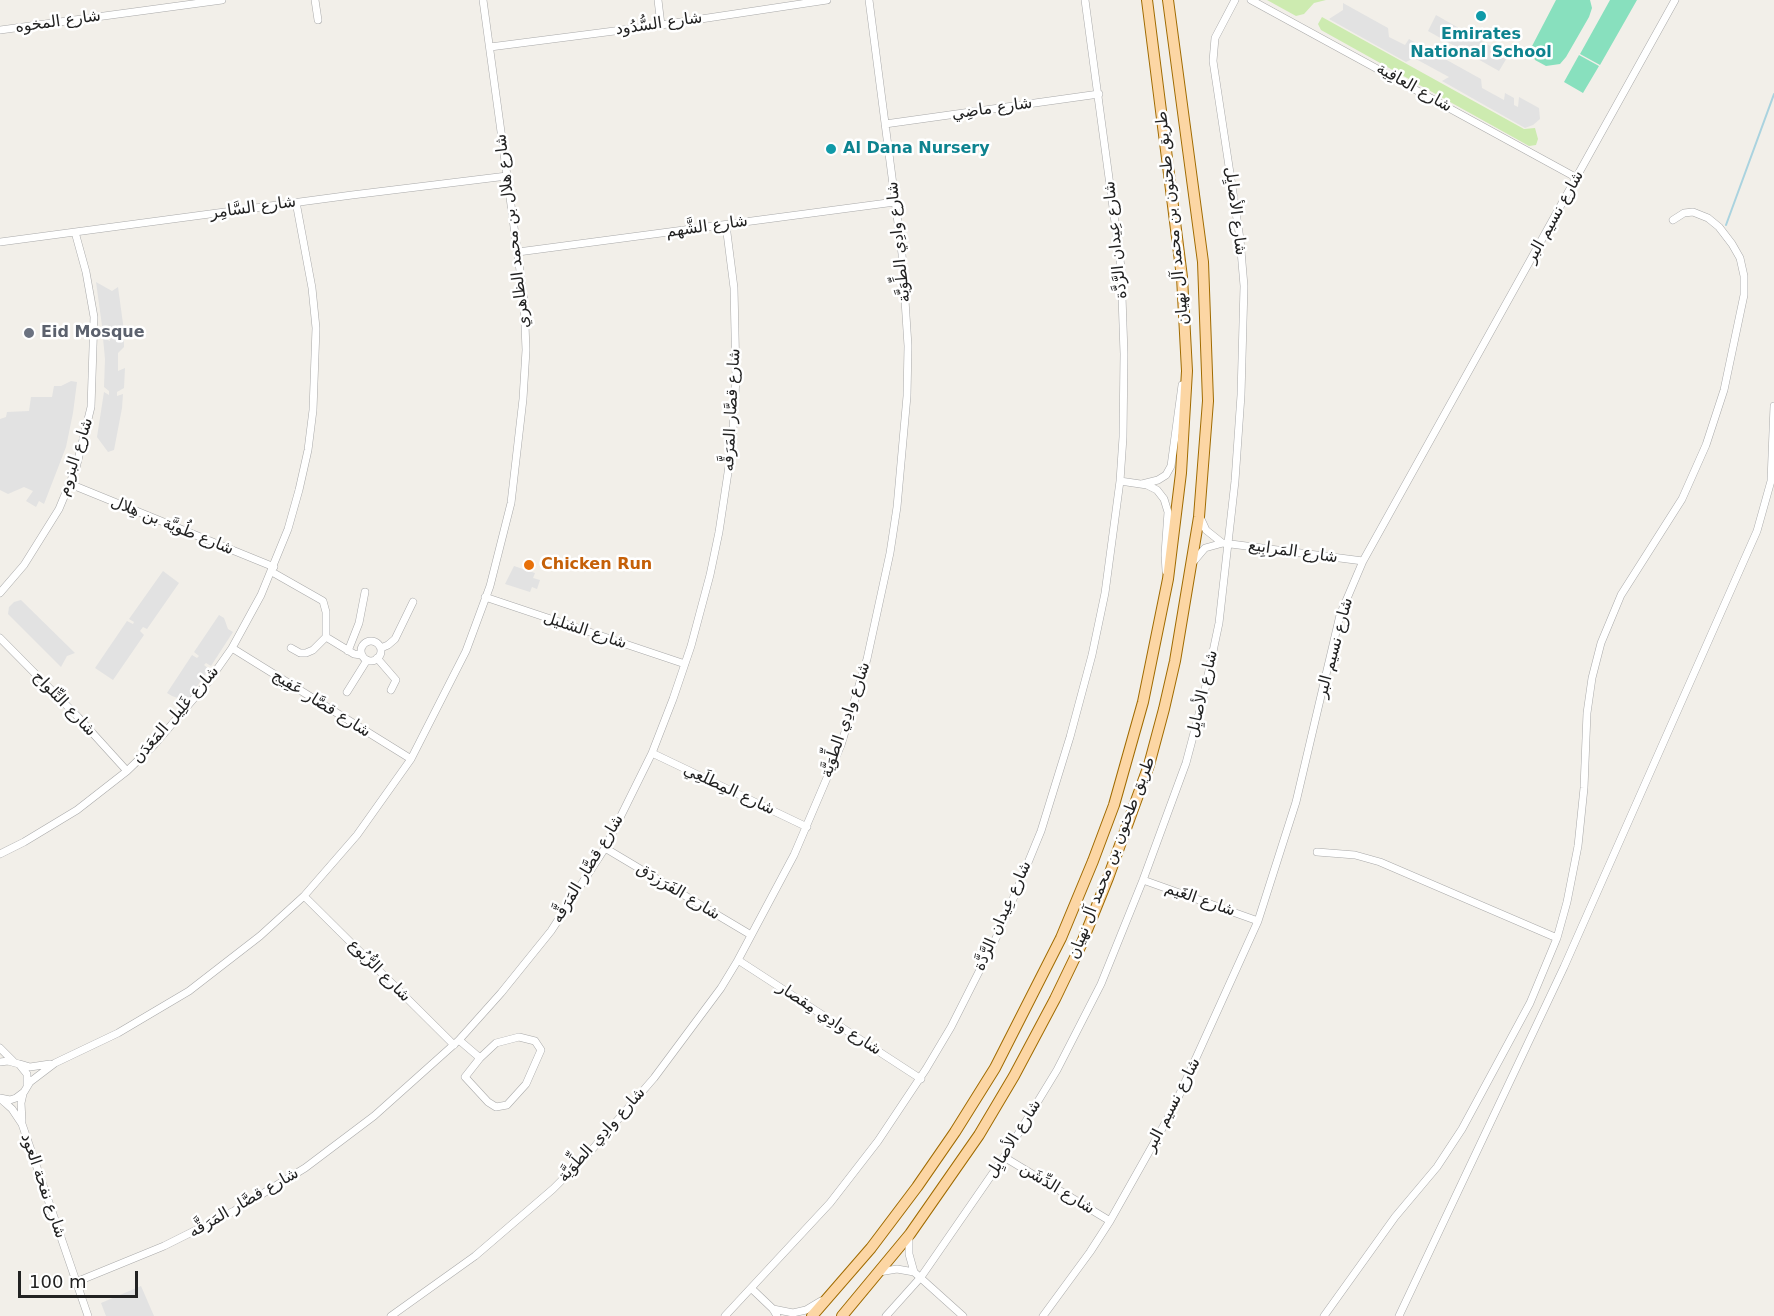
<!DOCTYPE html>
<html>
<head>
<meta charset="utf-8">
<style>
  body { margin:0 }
  #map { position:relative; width:1774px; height:1316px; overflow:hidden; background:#f2efe9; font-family:"DejaVu Sans",sans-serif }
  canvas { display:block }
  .scale { position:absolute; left:18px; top:1271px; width:120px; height:27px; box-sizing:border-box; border:3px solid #222; border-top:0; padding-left:8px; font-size:18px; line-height:21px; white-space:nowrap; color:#222; -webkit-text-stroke:4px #fff; paint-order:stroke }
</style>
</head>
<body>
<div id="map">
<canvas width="1774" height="1316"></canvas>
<div class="scale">100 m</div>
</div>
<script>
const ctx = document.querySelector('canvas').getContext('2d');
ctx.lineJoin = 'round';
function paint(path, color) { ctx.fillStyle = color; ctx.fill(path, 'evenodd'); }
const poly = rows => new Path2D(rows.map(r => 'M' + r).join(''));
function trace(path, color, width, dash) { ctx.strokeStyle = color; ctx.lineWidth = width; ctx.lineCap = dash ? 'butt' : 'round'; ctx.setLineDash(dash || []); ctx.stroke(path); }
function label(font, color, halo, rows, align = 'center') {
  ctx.font = font + ' "DejaVu Sans",Cairo,sans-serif'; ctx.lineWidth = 5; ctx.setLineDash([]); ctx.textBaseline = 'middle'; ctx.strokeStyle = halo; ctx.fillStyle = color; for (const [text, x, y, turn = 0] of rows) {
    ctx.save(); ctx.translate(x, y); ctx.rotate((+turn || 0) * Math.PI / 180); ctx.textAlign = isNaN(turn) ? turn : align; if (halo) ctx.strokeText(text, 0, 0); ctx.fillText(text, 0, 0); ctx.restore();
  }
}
const grass = poly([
  [1267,0,1326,0,1314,3,1304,14,1296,16],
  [1322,17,1524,129,1535,128,1538,139,1536,145,1529,146,1321,30,1318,24]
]);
const pitch = poly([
  [1556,0,1590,0,1592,8,1589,17,1566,57,1560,64,1546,66,1535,60,1531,48],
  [1610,0,1637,0,1600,65,1580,54],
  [1579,55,1599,66,1583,93,1564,82]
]);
const parking = poly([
  [1343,3,1388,28,1389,37,1405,45,1409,39,1481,79,1482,88,1504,100,1505,93,1514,98,1514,105,1518,107,1519,97,1539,108,1540,119,1533,125,1525,128,1442,81,1449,77,1414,58,1406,62,1329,19,1343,10],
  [1436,15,1508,56,1499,71,1428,31],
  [96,282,112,291,118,287,124,331,118,336,118,340,124,337,124,347,118,353,118,371,125,368,124,388,117,392,117,396,123,394,122,408,114,450,108,452,97,437,104,392,109,395,109,391,104,387,105,359,103,338,110,341,109,337,103,333],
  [71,381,77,382,73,413,66,447,44,504,39,501,36,507,26,501,33,491,24,487,8,494,0,490,0,419,6,417,7,412,29,411,31,397,52,397,54,386,61,386],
  [514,566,535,573,533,578,540,580,537,589,532,587,530,592,505,584],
  [163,571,179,583,147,629,143,627,140,631,144,635,113,680,95,668,127,621,133,624,134,622,129,619],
  [21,600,75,653,67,656,61,667,8,614,9,607,14,602],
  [219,615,224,618,228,629,233,632,211,666,206,663,204,665,209,669,187,701,172,696,167,693,192,655,197,658,199,656,194,652],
  [141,1286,154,1316,106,1316,101,1303]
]);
const stream = poly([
  [1726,225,1774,94]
]);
const minor = poly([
  [315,0,318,20],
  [658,0,661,25],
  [1251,0,1577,178],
  [0,30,222,0],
  [490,47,661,25,827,0],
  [885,124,1099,94],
  [0,242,352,195,507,176],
  [518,252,895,202],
  [1120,481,1147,485,1157,490,1164,499,1168,512,1165,554,1166,571],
  [70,484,274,567],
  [1142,484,1158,480,1166,475,1171,466,1182,385],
  [1200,517,1206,530,1221,542],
  [1194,561,1205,548,1223,543,1363,561],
  [272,572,323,601,326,612,326,637,354,654,361,655],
  [0,593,24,565,59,509,76,468,91,407,94,317,86,272,75,232],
  [485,597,685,664],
  [0,638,78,717,127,771],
  '361 651a10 10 0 1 1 20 0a10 10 0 1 1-20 0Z',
  [232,648,411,759],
  [291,648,300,653,306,653,313,650,326,637],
  [381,648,388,645,395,639,413,602],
  [348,651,359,623,365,592],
  [377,658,396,680,391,690],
  [347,692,367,660],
  [652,753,807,827],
  [605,848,751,935],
  [1317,852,1355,855,1380,862,1557,938],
  [0,854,24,842,77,810,127,771,155,744,208,682,232,648,261,595,288,529,299,490,308,450,313,410,316,328,312,288,296,202],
  [1143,880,1258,921],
  [304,896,454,1045],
  [738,960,921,1079],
  [459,1040,480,1058,465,1077,488,1102,496,1107,507,1105,526,1084,541,1050,535,1041,519,1037,496,1043,480,1058],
  [0,1048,13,1061],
  [0,1062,8,1061,19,1064,27,1074,27,1085],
  [20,1064,30,1067,50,1064],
  [0,1098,10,1100,16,1098,24,1092,30,1082,55,1063,118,1033,189,991,260,936,304,896,357,835,411,759,466,651,490,586,511,503,523,399,526,350,524,300,483,0],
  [2,1100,12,1109,22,1124,88,1316],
  [22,1121,21,1103,23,1094],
  [1004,1157,1110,1221],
  [909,1236,909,1254,914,1272],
  [879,1272,897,1269,914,1272,963,1316],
  [76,1282,164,1246,234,1211,305,1168,374,1116,459,1040,501,993,551,931,605,848,652,753,673,699,691,646,710,575,719,532,732,446,736,378,734,288,726,225],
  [752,1289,773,1309,777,1316],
  [773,1309,793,1313,806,1310,821,1301],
  [391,1316,475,1256,553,1189,589,1153,654,1078,721,988,738,960,794,855,841,745,867,659,890,553,897,507,907,396,908,346,902,254,869,0],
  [725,1316,830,1203,878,1141,926,1069,951,1027,996,938,1016,892,1041,831,1070,737,1092,655,1105,593,1120,481,1123,437,1124,354,1121,267,1085,0],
  [886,1316,921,1277,1004,1157,1057,1070,1101,984,1143,880,1186,763,1203,699,1219,623,1235,481,1241,395,1244,286,1240,239,1213,61,1215,38,1235,0],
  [1043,1316,1090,1252,1110,1221,1172,1111,1258,921,1296,802,1340,615,1363,561,1675,0],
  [1324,1316,1395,1217,1437,1167,1462,1129,1530,1003,1557,938,1567,902,1578,846,1584,788,1587,713,1592,678,1601,643,1621,595,1682,499,1706,445,1724,390,1744,295,1744,276,1740,258,1732,244,1719,227,1708,218,1693,212,1684,213,1673,220],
  [1399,1316,1564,967,1757,531,1771,481,1774,406]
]);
const primary = poly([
  [812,1316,871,1248,917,1187,955,1132,995,1068,1061,938,1093,861,1114,805,1143,702,1168,579,1181,473,1187,371,1182,277,1147,0],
  [842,1316,910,1234,979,1135,1014,1076,1055,999,1081,945,1108,878,1149,765,1164,709,1175,661,1199,517,1208,401,1203,262,1168,0]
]);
const markers = [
  [1481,16,6,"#0f9aa8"],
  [831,149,6,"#0f9aa8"],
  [29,333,6,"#6b7280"],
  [529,565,6,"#e8710a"]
];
const streetNames = [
  ["شارع المخوه",58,22,-8],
  ["شارع السُّدُود",659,24,-8],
  ["شارع العافِية",1414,88,29],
  ["شارع ماضِي",992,109,-8],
  ["شارع السَّامِر",253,208,-8],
  ["شارع الأصايِل",1235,211,83],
  ["شارع نسيم البر",1555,217,-61],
  ["طريق طحنون بن محمد آل نهيان",1173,218,-96],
  ["شارع الشَّهم",707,227,-8],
  ["شارع هلال بن محمد الظاهري",513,231,-97],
  ["شارع عِيدان الرَّدَّة",1116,240,-96],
  ["شارع وادِي الطِّوَيَّة",899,242,-96],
  ["شارع قصَّار المَرَقَّه",732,410,-87],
  ["شارع البزوم",76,457,-72],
  ["شارع طُويَّة بن هِلال",172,526,22],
  ["شارع المَرابِيع",1293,552,8],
  ["شارع الشليل",585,631,18],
  ["شارع نسيم البر",1335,648,-75],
  ["شارع الأصايِل",1203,694,-77],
  ["شارع التِّلواح",64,704,46],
  ["شارع قصَّار عَفِيج",321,704,32],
  ["شارع غَلِيل المَعَدَن",176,715,-49],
  ["شارع وادِي الطِّوَيَّة",846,720,-71],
  ["شارع المِطلَعِي",729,790,25],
  ["طريق طحنون بن محمد آل نهيان",1112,858,-69],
  ["شارع قصَّار المَرَقَّه",588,869,-59],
  ["شارع الفَرَزدَق",678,892,31],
  ["شارع الغَيم",1200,900,19],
  ["شارع عِيدان الرَّدَّة",1003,916,-66],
  ["شارع الرُّبُوع",379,971,45],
  ["شارع وادِي مِقصار",829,1019,33],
  ["شارع نسيم البر",1173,1105,-63],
  ["شارع وادِي الطِّوَيَّة",602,1135,-48],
  ["شارع الأصايِل",1014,1139,-58],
  ["شارع نفحة العود",43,1186,71],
  ["شارع الدِّشَن",1057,1189,31],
  ["شارع قصَّار المَرَقَّه",244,1203,-30]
];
const cultureNames = [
  ["Emirates",1481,35],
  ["National School",1481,53],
  ["Al Dana Nursery",843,149,"left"]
];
const worshipNames = [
  ["Eid Mosque",41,333]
];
const foodNames = [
  ["Chicken Run",541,565]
];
paint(grass, '#cdebb0');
paint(pitch, '#88e0be');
paint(parking, '#e2e2e2');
trace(stream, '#aad3df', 2);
trace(minor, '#a9a9a9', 8);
trace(primary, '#a06b00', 12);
trace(minor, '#fff', 7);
trace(primary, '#fcd6a4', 10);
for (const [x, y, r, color] of markers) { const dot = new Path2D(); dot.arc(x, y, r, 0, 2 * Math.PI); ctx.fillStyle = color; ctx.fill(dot); trace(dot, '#fff', 2); }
label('16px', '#222', '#fff', streetNames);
label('bold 16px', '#0d838f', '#fff', cultureNames);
label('bold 16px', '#5b616d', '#fff', worshipNames, 'left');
label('bold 16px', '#c56008', '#fff', foodNames, 'left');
</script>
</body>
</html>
